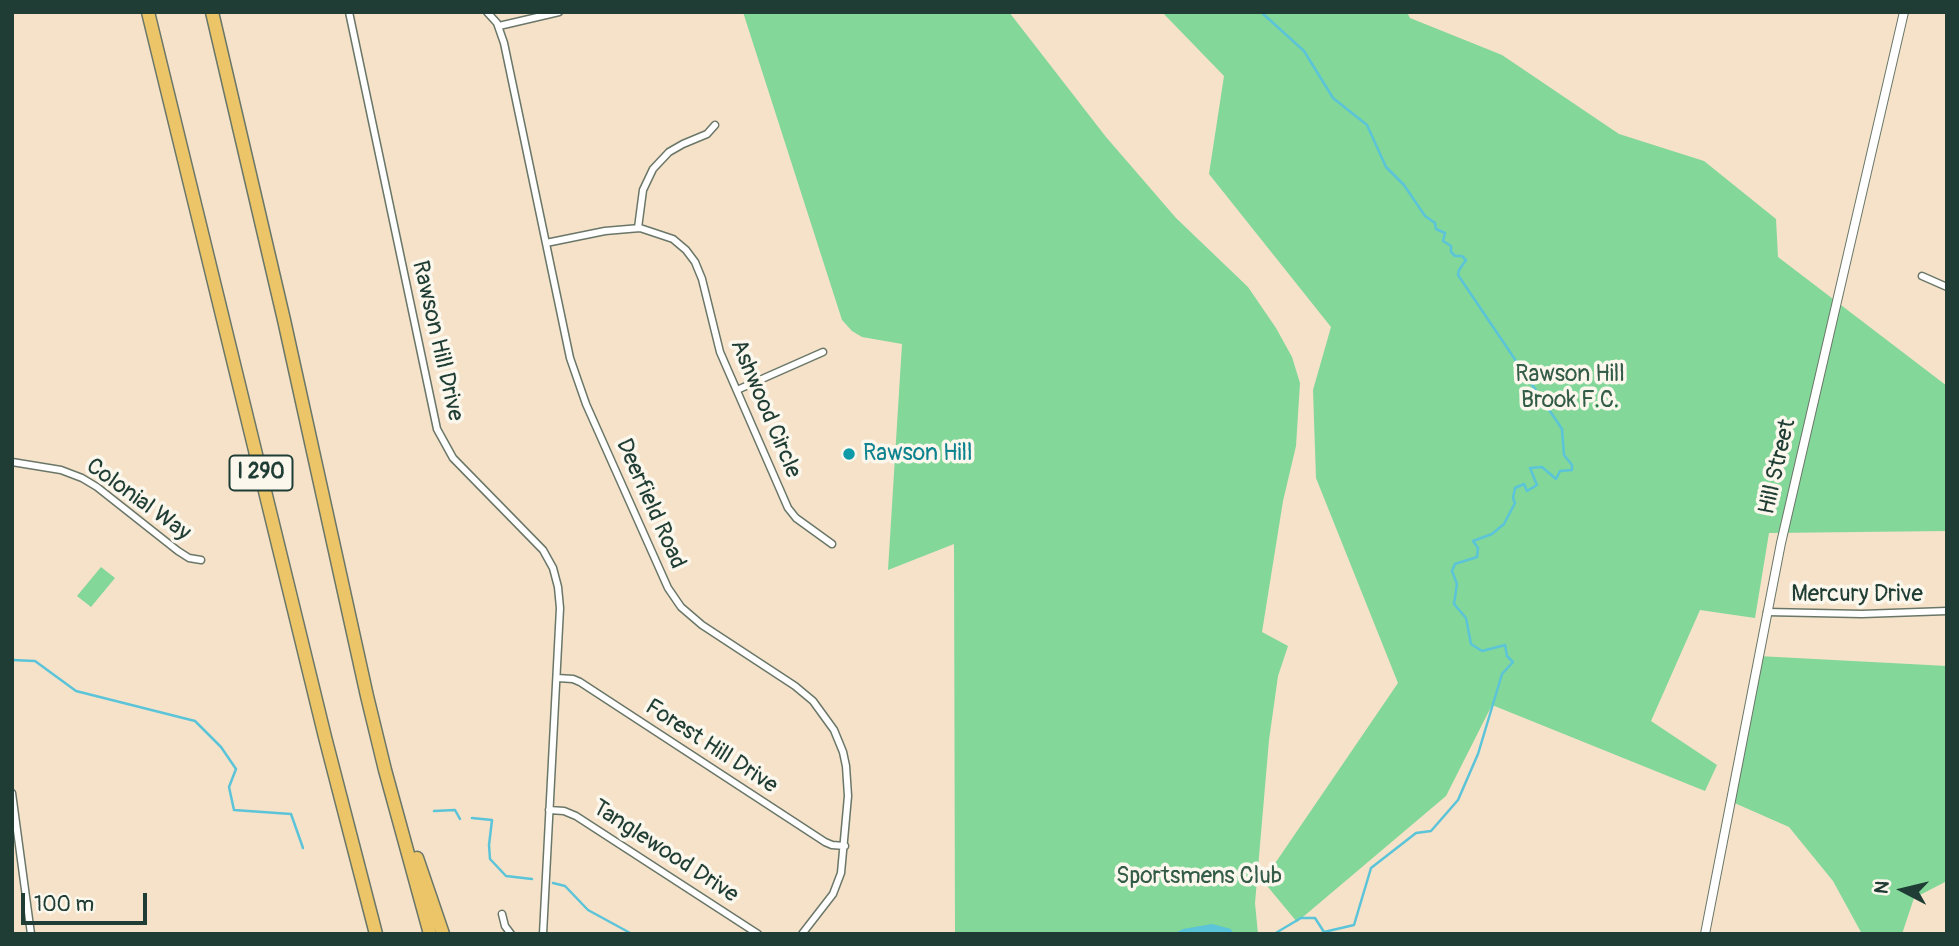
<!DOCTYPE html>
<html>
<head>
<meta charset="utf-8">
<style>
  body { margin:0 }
  #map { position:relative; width:1959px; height:946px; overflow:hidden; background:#f5e2c9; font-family:Pangolin,sans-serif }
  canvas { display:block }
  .frame { position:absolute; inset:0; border:14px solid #1f3d34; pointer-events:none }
  .north { position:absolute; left:1868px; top:855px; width:70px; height:70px; -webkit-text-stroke:5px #fbf7ec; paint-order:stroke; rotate:277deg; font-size:19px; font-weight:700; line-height:28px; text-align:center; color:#1f3d34 }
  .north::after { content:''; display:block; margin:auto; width:24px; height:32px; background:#1f3d34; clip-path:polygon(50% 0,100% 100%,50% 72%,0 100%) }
  .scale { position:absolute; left:21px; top:893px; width:126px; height:32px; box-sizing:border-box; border:4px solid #1f3d34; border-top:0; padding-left:9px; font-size:21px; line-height:24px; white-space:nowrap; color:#1f3d34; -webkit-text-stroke:5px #fbf7ec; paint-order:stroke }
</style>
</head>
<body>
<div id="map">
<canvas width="1959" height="946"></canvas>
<div class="frame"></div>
<div class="north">N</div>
<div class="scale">100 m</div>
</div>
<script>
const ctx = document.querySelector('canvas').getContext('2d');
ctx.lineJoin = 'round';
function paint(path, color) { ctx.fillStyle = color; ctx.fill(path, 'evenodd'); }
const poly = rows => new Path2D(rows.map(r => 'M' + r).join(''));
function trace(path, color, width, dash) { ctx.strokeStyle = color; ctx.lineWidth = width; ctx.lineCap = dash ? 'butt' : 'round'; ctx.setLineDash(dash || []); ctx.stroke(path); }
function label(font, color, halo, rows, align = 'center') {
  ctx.font = font + ' Pangolin,sans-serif'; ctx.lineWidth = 7; ctx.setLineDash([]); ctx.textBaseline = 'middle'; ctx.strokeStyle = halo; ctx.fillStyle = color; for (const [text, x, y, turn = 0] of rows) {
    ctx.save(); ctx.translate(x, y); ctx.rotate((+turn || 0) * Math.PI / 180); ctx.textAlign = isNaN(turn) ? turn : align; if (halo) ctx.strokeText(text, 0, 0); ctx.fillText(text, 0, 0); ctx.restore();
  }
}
const green = poly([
  [743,12,1009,12,1106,137,1176,218,1248,287,1276,328,1292,357,1300,383,1296,446,1283,501,1262,632,1288,646,1278,676,1269,740,1255,903,1258,934,955,934,954,544,888,570,902,344,862,337,852,331,842,320],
  [1162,12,1407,12,1410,18,1502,55,1619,134,1704,161,1776,219,1778,257,1947,386,1947,531,1769,533,1755,618,1700,610,1651,721,1717,765,1705,791,1492,705,1446,796,1297,922,1263,881,1398,683,1316,478,1313,390,1331,327,1209,174,1224,76],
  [101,567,115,578,91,607,77,596],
  [1758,656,1947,666,1947,881,1914,898,1902,934,1862,934,1833,881,1789,827,1730,801]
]);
const water = poly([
  [1212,924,1231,929,1233,934,1173,934,1183,929]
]);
const stream = poly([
  [1261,12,1304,51,1333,98,1367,125,1386,167,1404,185,1425,216,1435,223,1436,229,1445,233,1443,241,1451,246,1451,252,1455,256,1462,256,1466,260,1459,270,1458,275,1562,429,1564,455,1572,465,1572,470,1560,471,1556,479,1542,467,1530,468,1537,485,1527,491,1524,484,1515,488,1513,498,1515,503,1504,524,1492,534,1473,541,1478,548,1477,557,1455,564,1452,571,1457,584,1454,604,1466,618,1471,644,1482,651,1505,645,1507,656,1513,662,1502,674,1478,754,1458,800,1431,831,1416,833,1371,868,1354,925,1324,932,1315,918,1301,918,1274,934],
  [12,660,35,661,76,691,195,721,221,747,236,769,229,787,234,810,291,814,303,848],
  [434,811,455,810,460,819],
  [472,818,492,820,489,845,490,859,506,876,532,879],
  [553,883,565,886,588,910,632,934]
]);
const minor = poly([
  [349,12,437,429,453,458,543,550,553,568,558,587,560,608,543,934],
  [487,12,497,23,504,43,570,358,586,404,668,588,681,607,702,625,795,686,813,701,834,730,843,752,846,766,848,796,841,873,833,894,802,934],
  [499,26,559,12],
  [638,228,643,190,653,169,669,152,683,144,707,134,715,125],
  [546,243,605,231,640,228,673,239,686,250,695,262,702,279,720,352,788,508,796,518,832,544],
  [1922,276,1947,287],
  [737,390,823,352],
  [12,462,61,470,82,478,97,487,178,551,189,558,201,560],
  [1767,612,1862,614,1947,611],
  [557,678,573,679,580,682,825,842,832,845,845,846],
  [12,793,31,934],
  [549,810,564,811,576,816,758,934],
  [502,914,505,926,511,934]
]);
const tertiary = poly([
  [1705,934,1781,543,1904,12]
]);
const motorway = poly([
  [148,12,325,737,376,934],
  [212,12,284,320,367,696,385,770,430,934],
  [417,858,443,934]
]);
const markers = [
  [849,454,7,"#0f9aa8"]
];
const shields = [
  [261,473,63]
];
const shieldNames = [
  ["I 290",261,473]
];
const streetNames = [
  ["Rawson Hill Drive",437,341,77],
  ["Ashwood Circle",765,409,67],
  ["Hill Street",1778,467,-77],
  ["Colonial Way",138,500,36],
  ["Deerfield Road",650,504,66],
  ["Mercury Drive",1857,595],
  ["Forest Hill Drive",711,747,33],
  ["Tanglewood Drive",665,852,33]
];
const parkNames = [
  ["Rawson Hill",1570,375],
  ["Brook F.C.",1570,401],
  ["Sportsmens Club",1199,877]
];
const cultureNames = [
  ["Rawson Hill",863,454]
];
paint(green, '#82d799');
paint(water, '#5cc4d8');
trace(stream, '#5cc4d8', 2.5);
trace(minor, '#6a7768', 9);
trace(tertiary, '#6a7768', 10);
trace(motorway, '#6a7768', 15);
trace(minor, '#fff', 6);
trace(tertiary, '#fff', 8);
trace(motorway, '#edc569', 12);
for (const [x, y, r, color] of markers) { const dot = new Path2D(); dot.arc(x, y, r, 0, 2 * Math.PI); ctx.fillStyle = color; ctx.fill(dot); trace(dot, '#fbf7ec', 2.5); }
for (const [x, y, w] of shields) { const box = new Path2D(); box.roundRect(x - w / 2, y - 17.5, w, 35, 5); ctx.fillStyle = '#fbf7ec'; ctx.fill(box); trace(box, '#1f3d34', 2); }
label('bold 21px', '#1f3d34', null, shieldNames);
label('23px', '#1f3d34', '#fbf7ec', streetNames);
label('23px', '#335c48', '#fbf7ec', parkNames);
label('23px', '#0d838f', '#fbf7ec', cultureNames, 'left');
</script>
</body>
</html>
